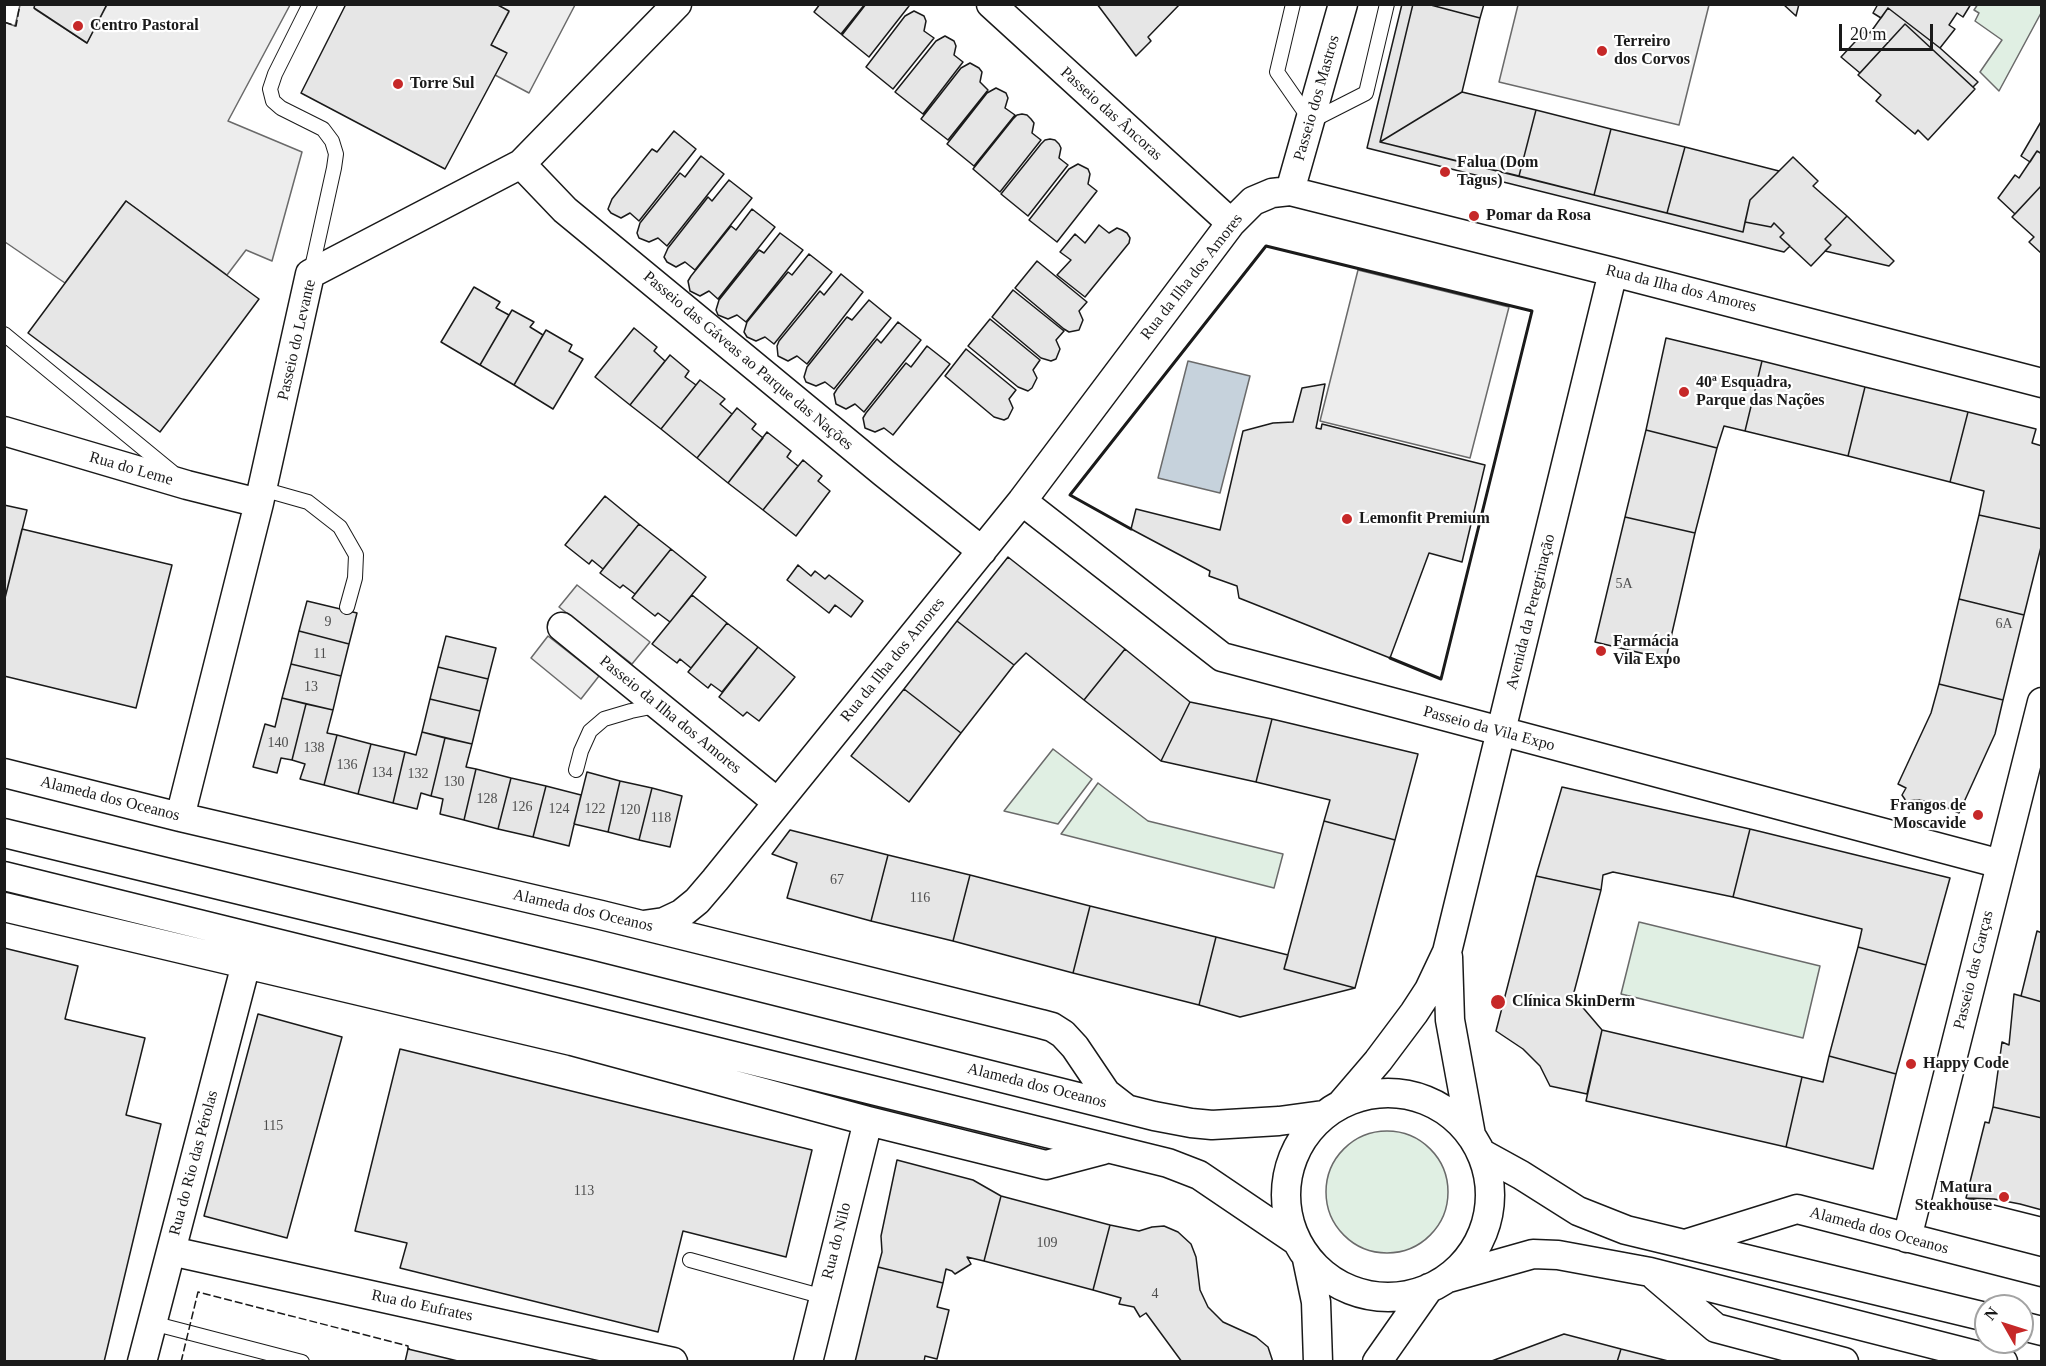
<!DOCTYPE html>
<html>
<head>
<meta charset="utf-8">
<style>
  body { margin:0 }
  #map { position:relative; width:2046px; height:1366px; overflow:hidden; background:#fff; font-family:Georgia,serif }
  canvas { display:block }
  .frame { position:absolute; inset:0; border:6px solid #1a1a1a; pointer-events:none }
  .north { position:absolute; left:1974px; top:1294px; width:60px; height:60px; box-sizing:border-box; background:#fff; border:2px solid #a3a3a3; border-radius:50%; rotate:309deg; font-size:16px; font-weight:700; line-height:24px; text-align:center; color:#1a1a1a }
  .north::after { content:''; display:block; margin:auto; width:21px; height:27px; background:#c62828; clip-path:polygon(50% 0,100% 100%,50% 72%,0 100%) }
  .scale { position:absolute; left:1839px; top:24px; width:94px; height:27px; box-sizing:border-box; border:3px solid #1a1a1a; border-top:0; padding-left:8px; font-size:18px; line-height:21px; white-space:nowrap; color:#1a1a1a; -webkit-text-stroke:4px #fff; paint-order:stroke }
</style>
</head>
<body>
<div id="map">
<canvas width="2046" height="1366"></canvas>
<div class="frame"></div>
<div class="north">N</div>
<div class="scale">20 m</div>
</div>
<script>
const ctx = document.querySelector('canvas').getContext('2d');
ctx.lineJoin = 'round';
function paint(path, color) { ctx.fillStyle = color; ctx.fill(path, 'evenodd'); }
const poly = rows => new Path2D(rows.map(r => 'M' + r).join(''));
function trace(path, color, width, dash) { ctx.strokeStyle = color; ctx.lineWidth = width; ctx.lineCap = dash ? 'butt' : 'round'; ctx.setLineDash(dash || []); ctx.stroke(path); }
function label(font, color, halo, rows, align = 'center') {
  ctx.font = font + ' Georgia,serif'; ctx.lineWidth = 4.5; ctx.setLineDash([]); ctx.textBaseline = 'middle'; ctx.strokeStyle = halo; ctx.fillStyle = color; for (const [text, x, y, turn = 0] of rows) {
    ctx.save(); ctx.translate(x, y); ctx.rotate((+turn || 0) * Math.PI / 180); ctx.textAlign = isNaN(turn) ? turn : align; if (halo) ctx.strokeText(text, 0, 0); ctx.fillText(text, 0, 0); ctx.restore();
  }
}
const green = poly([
  [1978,4,2041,5,2041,13,1999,91,1980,72,2002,40,1975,21,1979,13,1974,10,1978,4],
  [1053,749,1092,779,1058,824,1004,811,1053,749],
  [1098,783,1148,821,1283,854,1274,888,1061,834,1098,783],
  [1639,922,1820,966,1803,1038,1621,994,1639,922],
  '1326 1192a61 61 0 1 1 122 0a61 61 0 1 1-122 0Z'
]);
const parking = poly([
  [20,5,35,5,35,9,87,43,107,5,290,5,228,121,302,152,272,261,246,250,227,275,126,201,65,283,5,242,4,22,15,26,20,5],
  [496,5,575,5,529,93,495,75,506,53,491,45,509,12,496,5],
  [1518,5,1709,5,1679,125,1499,82,1518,5],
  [1358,270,1509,307,1470,458,1320,421,1358,270],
  [577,585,650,642,632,664,559,607,577,585],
  [548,636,599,676,581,699,531,658,548,636]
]);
const water = poly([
  [1188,361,1250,376,1220,493,1158,478,1188,361]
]);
const building = poly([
  [35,4,107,4,87,43,34,8,35,4],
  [346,4,496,4,509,11,491,45,507,53,445,169,301,93,346,4],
  [820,4,865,4,841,34,814,12,820,4],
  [866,4,907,4,909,6,869,57,842,35,866,4],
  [1097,4,1180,4,1148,37,1151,41,1136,56,1097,4],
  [1402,4,1413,4,1380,142,1743,232,1745,222,1771,227,1774,223,1784,233,1780,237,1790,246,1784,252,1367,148,1402,4],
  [1413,4,1427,4,1480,18,1462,92,1380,142,1413,4],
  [1427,4,1484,4,1480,18,1427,4],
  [1783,4,1799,4,1796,16,1783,4],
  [1878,4,1971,4,1963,17,1957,13,1949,25,1955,29,1940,48,1888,8,1881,18,1873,13,1878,4],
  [1888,8,1940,48,1978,82,1973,87,1905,24,1860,73,1841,57,1866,30,1870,33,1888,8],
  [914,11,924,16,926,21,924,31,934,38,893,89,866,67,905,16,914,11],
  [1905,24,1975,89,1928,140,1918,130,1915,134,1876,101,1881,95,1858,75,1905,24],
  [945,36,954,41,956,46,954,55,963,62,923,114,895,92,936,41,945,36],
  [970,63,979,68,982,72,980,82,988,90,948,140,921,119,961,68,970,63],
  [996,88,1006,93,1008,98,1005,108,1015,115,974,166,947,144,987,93,996,88],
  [1462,92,1536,110,1519,176,1380,142,1462,92],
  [1536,110,1611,129,1594,195,1519,176,1536,110],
  [1022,114,1027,115,1031,119,1034,123,1032,133,1041,140,1000,192,973,169,1013,119,1017,115,1022,114],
  [2042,120,2042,154,2037,151,2030,162,2021,156,2042,120],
  [1611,129,1685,147,1667,213,1594,195,1611,129],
  [674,131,696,149,639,221,630,213,621,218,611,213,608,209,612,199,652,149,657,152,674,131],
  [1050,139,1055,140,1059,144,1061,148,1059,158,1068,165,1028,216,1001,194,1041,144,1045,140,1050,139],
  [1685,147,1779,171,1750,200,1743,232,1667,213,1685,147],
  [2037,151,2042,154,2042,185,2015,214,1998,198,2015,175,2019,178,2037,151],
  [701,156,724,174,667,246,658,238,649,242,639,238,637,233,640,223,680,173,685,177,701,156],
  [1793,157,1818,181,1813,186,1847,216,1825,239,1831,245,1811,266,1780,237,1784,233,1774,223,1771,227,1745,222,1750,200,1793,157],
  [1078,164,1088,169,1090,174,1088,184,1097,191,1057,242,1029,220,1069,169,1078,164],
  [729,180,752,198,695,270,685,262,676,267,667,262,664,257,668,248,708,197,712,201,729,180],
  [2042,185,2042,254,2029,242,2034,237,2012,217,2042,185],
  [126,201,259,299,160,432,28,333,126,201],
  [752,209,775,227,718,299,709,291,700,296,690,291,688,281,691,276,731,226,736,230,752,209],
  [1847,216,1894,261,1889,266,1825,251,1831,245,1825,239,1847,216],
  [1099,225,1109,233,1117,228,1122,230,1127,233,1130,238,1129,243,1085,297,1057,275,1071,260,1060,252,1075,234,1085,243,1099,225],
  [780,233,803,250,746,322,737,315,728,319,718,315,716,310,719,300,759,250,764,253,780,233],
  [809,254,832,272,774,344,765,337,756,341,747,337,744,332,747,322,788,272,792,275,809,254],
  [1037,261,1087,302,1079,311,1083,320,1079,330,1069,332,1064,329,1015,288,1037,261],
  [841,274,863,292,807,364,797,356,788,361,778,356,777,346,779,341,820,291,824,295,841,274],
  [474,287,500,302,496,308,509,315,480,365,441,342,474,287],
  [1013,290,1064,331,1056,340,1060,349,1056,359,1051,361,1041,358,992,317,1013,290],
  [869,300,891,318,834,389,825,382,816,386,806,382,804,377,807,367,847,317,852,320,869,300],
  [512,310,534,322,530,327,543,335,514,385,480,365,512,310],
  [990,319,1040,360,1033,370,1037,378,1032,388,1028,391,1018,387,968,346,990,319],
  [898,322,921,340,864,412,855,404,846,409,836,404,834,394,837,389,877,339,881,343,898,322],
  [634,328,657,347,654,351,665,361,630,405,595,377,634,328],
  [546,330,572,345,569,351,583,359,553,409,514,385,546,330],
  [1666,338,1762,361,1745,431,1724,426,1717,448,1646,430,1666,338],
  [927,346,950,364,893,435,884,428,875,432,865,428,863,418,866,413,906,363,911,367,927,346],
  [966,349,1016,390,1009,399,1013,408,1008,418,1004,420,994,417,945,376,966,349],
  [670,355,689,371,685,377,696,385,661,429,630,405,670,355],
  [1762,361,1865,387,1848,456,1745,431,1762,361],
  [700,380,725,399,720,404,732,414,697,458,661,429,700,380],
  [1325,384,1316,428,1321,429,1322,424,1485,465,1462,562,1429,553,1390,658,1239,598,1237,586,1209,576,1210,571,1131,529,1136,509,1220,530,1243,431,1273,423,1293,422,1302,388,1325,384],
  [1865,387,1968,412,1950,482,1848,456,1865,387],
  [737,408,756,424,752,429,763,438,728,483,697,458,737,408],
  [1968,412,2036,429,2032,443,2042,446,2042,529,1979,515,1984,491,1950,482,1968,412],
  [1646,430,1717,448,1695,533,1625,517,1646,430],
  [767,432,791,451,787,457,798,466,763,510,728,483,767,432],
  [803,460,822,476,818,481,830,491,796,536,763,510,803,460],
  [605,496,639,524,603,569,592,560,589,564,565,545,605,496],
  [4,505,27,510,4,602,4,505],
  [1979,515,2042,529,2042,543,2024,615,1959,599,1979,515],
  [1625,517,1695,533,1666,659,1595,642,1625,517],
  [639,524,671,549,635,594,623,585,620,588,600,573,639,524],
  [22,529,172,565,136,708,4,676,4,602,22,529],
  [671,549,706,577,670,622,658,613,655,616,632,598,671,549],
  [1008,557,1125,649,1084,700,1026,653,1014,665,957,621,1008,557],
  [798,565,811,576,815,571,825,579,829,575,863,601,851,617,835,605,829,613,787,580,798,565],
  [692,595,727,623,691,668,680,659,677,663,652,644,692,595],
  [1959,599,2024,615,2003,700,1939,684,1959,599],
  [307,601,357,613,349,644,299,631,307,601],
  [957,621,1014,665,961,733,904,689,957,621],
  [727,623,758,647,722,692,711,684,708,688,688,672,727,623],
  [299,631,349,644,341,676,291,664,299,631],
  [446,636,496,648,488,679,438,667,446,636],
  [758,647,795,677,759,721,747,712,743,716,719,697,758,647],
  [1125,649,1190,702,1161,761,1084,700,1125,649],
  [291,664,341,676,333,710,282,698,291,664],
  [438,667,488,679,480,711,430,699,438,667],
  [1939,684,2003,700,1995,734,1959,813,1932,801,1929,802,1919,800,1906,801,1902,795,1906,788,1898,784,1931,713,1939,684],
  [904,689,961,733,909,802,851,756,904,689],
  [282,698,306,704,292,760,281,758,277,773,253,767,265,724,275,727,282,698],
  [430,699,480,711,472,744,422,732,430,699],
  [1190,702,1272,719,1256,782,1161,761,1190,702],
  [306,704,333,710,327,733,337,735,324,785,300,779,305,764,292,760,306,704],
  [1272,719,1418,754,1395,840,1324,821,1330,800,1256,782,1272,719],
  [422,732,445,738,431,796,421,793,417,809,393,803,405,752,416,755,422,732],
  [337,735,371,744,358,794,324,785,337,735],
  [445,738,472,744,466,767,476,769,464,820,440,814,443,799,431,796,445,738],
  [371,744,405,752,393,803,358,794,371,744],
  [476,769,511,778,498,829,464,820,476,769],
  [587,772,620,781,608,832,574,824,587,772],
  [511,778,546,786,533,837,498,829,511,778],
  [620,781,652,788,639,840,608,832,620,781],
  [546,786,581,795,569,846,533,837,546,786],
  [1562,787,1750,829,1733,897,1613,872,1603,875,1601,890,1536,876,1562,787],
  [652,788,682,796,670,847,639,840,652,788],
  [1324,821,1395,840,1355,988,1284,969,1324,821],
  [1750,829,1950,878,1926,965,1858,947,1862,929,1733,897,1750,829],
  [790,830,888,855,871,921,787,898,797,863,772,854,790,830],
  [888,855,970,875,953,941,871,921,888,855],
  [970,875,1090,906,1073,973,953,941,970,875],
  [1536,876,1601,890,1573,996,1602,1030,1587,1094,1550,1086,1540,1066,1523,1049,1496,1031,1536,876],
  [1090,906,1216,937,1199,1005,1073,973,1090,906],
  [2037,931,2042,933,2042,1002,2021,996,2037,931],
  [1216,937,1288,955,1284,969,1355,988,1240,1017,1199,1005,1216,937],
  [1858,947,1926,965,1896,1074,1829,1056,1858,947],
  [4,948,78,966,65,1019,145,1038,126,1115,161,1124,104,1362,4,1362,4,948],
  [2014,994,2042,1002,2042,1118,1993,1107,2002,1042,2009,1045,2014,994],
  [258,1014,342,1037,287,1238,204,1216,258,1014],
  [1602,1030,1802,1077,1786,1147,1586,1101,1602,1030],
  [400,1049,812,1150,786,1257,683,1231,658,1332,400,1268,407,1243,355,1231,400,1049],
  [1829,1056,1896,1074,1873,1169,1786,1147,1802,1077,1823,1082,1829,1056],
  [1993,1107,2042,1118,2042,1217,1966,1198,1985,1122,1989,1123,1993,1107],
  [897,1160,973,1180,1001,1196,984,1261,967,1257,971,1264,955,1274,952,1271,946,1269,943,1283,878,1267,882,1252,881,1236,897,1160],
  [1001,1196,1110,1225,1093,1290,984,1261,1001,1196],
  [1966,1198,1994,1199,2020,1204,2042,1210,2042,1217,1966,1198],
  [1110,1225,1139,1231,1152,1227,1164,1226,1178,1232,1191,1244,1196,1257,1200,1290,1208,1307,1223,1322,1256,1337,1268,1347,1273,1362,1182,1362,1146,1313,1140,1317,1134,1307,1119,1304,1121,1298,1093,1290,1110,1225],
  [878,1267,943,1283,937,1307,949,1310,937,1359,925,1356,924,1362,855,1362,878,1267],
  [1564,1334,1621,1349,1617,1362,1489,1362,1564,1334],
  [408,1349,462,1362,405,1362,408,1349],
  [1621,1349,1672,1362,1617,1362,1621,1349]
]);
const lane = poly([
  [310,4,275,74,270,89,273,101,281,108,323,129,332,141,336,154,334,168,311,272],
  [1293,4,1277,72,1311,121,1366,93,1387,4],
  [4,334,172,472],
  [262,489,308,502,340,527,356,555,355,578,347,607],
  [576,770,581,751,590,731,604,719,631,711,656,706],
  [690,1260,824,1297],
  [152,1323,302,1362]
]);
const street = poly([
  [991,4,1231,223],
  [521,164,565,210,884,473,982,551],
  [1290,191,1343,4],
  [4,431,187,485,259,503],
  [1022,501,1222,657,2001,864],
  [562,627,777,802],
  [4,773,180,817,601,915,1041,1024,1052,1027,1063,1034,1075,1047,1106,1093,1124,1107],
  [180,817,259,503,310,274,521,164,677,4],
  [4,833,587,974,1154,1116,1191,1123,1212,1125,1279,1121,1323,1115],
  [4,876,1168,1163,1199,1175,1295,1240],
  [4,907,572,1041,868,1121,1046,1165,1103,1150],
  [643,925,664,922,681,914,697,901,715,880,1022,501,1231,223,1253,201,1272,193,1290,191,1613,272,2042,383],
  [1448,957,1450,1020,1471,1135],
  '1286 1195a102 102 0 1 1 204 0a102 102 0 1 1-204 0Z',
  [1342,1103,1378,1061,1414,1013,1429,990,1447,952,1613,272],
  [1481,1153,1521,1175,1578,1211,1626,1230,1986,1317],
  [1907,1238,2042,702],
  [1685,1244,1797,1209,2042,1272],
  [171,1251,673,1362],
  [1307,1259,1316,1302,1318,1362],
  [1656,1277,1716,1328,1844,1362],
  [1448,1278,1533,1254,1558,1255,1650,1272,2003,1362],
  [2022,1326,2042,1331],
  [142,1362,246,964],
  [808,1362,868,1121],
  [1377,1362,1429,1288]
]);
const fence = poly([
  [4,22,16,26,20,4],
  [181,1362,198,1292,408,1346,408,1349,410,1349]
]);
const wall = poly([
  [1131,529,1070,495,1266,246,1532,311,1441,679,1390,658]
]);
const markers = [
  [78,26,6,"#c62828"],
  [1602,51,6,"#c62828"],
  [398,84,6,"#c62828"],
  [1445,172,6,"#c62828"],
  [1474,216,6,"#c62828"],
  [1684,392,6,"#c62828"],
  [1347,519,6,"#c62828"],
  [1601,651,6,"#c62828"],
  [1978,815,6,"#c62828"],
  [1498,1002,8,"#c62828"],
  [1911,1064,6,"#c62828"],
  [2004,1197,6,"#c62828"]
];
const numberNames = [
  ["5A",1624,584],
  ["9",328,622],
  ["6A",2004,624],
  ["11",320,654],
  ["13",311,687],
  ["140",278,743],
  ["138",314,748],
  ["136",347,765],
  ["134",382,773],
  ["132",418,774],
  ["130",454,782],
  ["128",487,799],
  ["126",522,807],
  ["124",559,809],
  ["122",595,809],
  ["120",630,810],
  ["118",661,818],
  ["67",837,880],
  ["116",920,898],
  ["115",273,1126],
  ["113",584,1191],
  ["109",1047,1243],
  ["4",1155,1294]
];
const poiNames = [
  ["Centro Pastoral",90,26],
  ["Terreiro",1614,42],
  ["dos Corvos",1614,60],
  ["Torre Sul",410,84],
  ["Falua (Dom",1457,163],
  ["Tagus)",1457,181],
  ["Pomar da Rosa",1486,216],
  ["40ª Esquadra,",1696,383],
  ["Parque das Nações",1696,401],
  ["Lemonfit Premium",1359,519],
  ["Farmácia",1613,642],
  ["Vila Expo",1613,660],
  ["Frangos de",1966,806,"right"],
  ["Moscavide",1966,824,"right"],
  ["Clínica SkinDerm",1512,1002],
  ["Happy Code",1923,1064],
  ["Matura",1992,1188,"right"],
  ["Steakhouse",1992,1206,"right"]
];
const streetNames = [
  ["Passeio dos Mastros",1317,98,-74],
  ["Passeio das Âncoras",1111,114,42],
  ["Rua da Ilha dos Amores",1192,277,-52],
  ["Rua da Ilha dos Amores",1681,289,14],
  ["Passeio do Levante",297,340,-77],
  ["Passeio das Gáveas ao Parque das Nações",748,361,40],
  ["Rua do Leme",131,469,16],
  ["Avenida da Peregrinação",1531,612,-76],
  ["Rua da Ilha dos Amores",893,660,-51],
  ["Passeio da Ilha dos Amores",670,715,39],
  ["Passeio da Vila Expo",1489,729,15],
  ["Alameda dos Oceanos",110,799,14],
  ["Alameda dos Oceanos",583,911,13],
  ["Passeio das Garças",1974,970,-76],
  ["Alameda dos Oceanos",1037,1086,14],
  ["Rua do Rio das Pérolas",194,1163,-75],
  ["Alameda dos Oceanos",1879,1231,15],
  ["Rua do Nilo",837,1241,-76],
  ["Rua do Eufrates",422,1306,12]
];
paint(green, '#e0efe3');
trace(green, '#6a6a6a', 1.5);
paint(parking, '#ededed');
trace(parking, '#6a6a6a', 1.5);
paint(water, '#c6d2dc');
trace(water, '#6a6a6a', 1.5);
paint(building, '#e6e6e6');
trace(building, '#1a1a1a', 1.5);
trace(lane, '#1a1a1a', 16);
trace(street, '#1a1a1a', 31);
trace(lane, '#fff', 14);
trace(street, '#fff', 28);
trace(fence, '#1a1a1a', 1.5, [8, 3]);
trace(wall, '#1a1a1a', 3);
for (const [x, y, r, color] of markers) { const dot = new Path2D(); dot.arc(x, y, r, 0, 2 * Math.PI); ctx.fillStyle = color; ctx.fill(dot); trace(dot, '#fff', 2); }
label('14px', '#4d4d4d', null, numberNames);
label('bold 16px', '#1a1a1a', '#fff', poiNames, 'left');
label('16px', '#1a1a1a', '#fff', streetNames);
</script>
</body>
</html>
